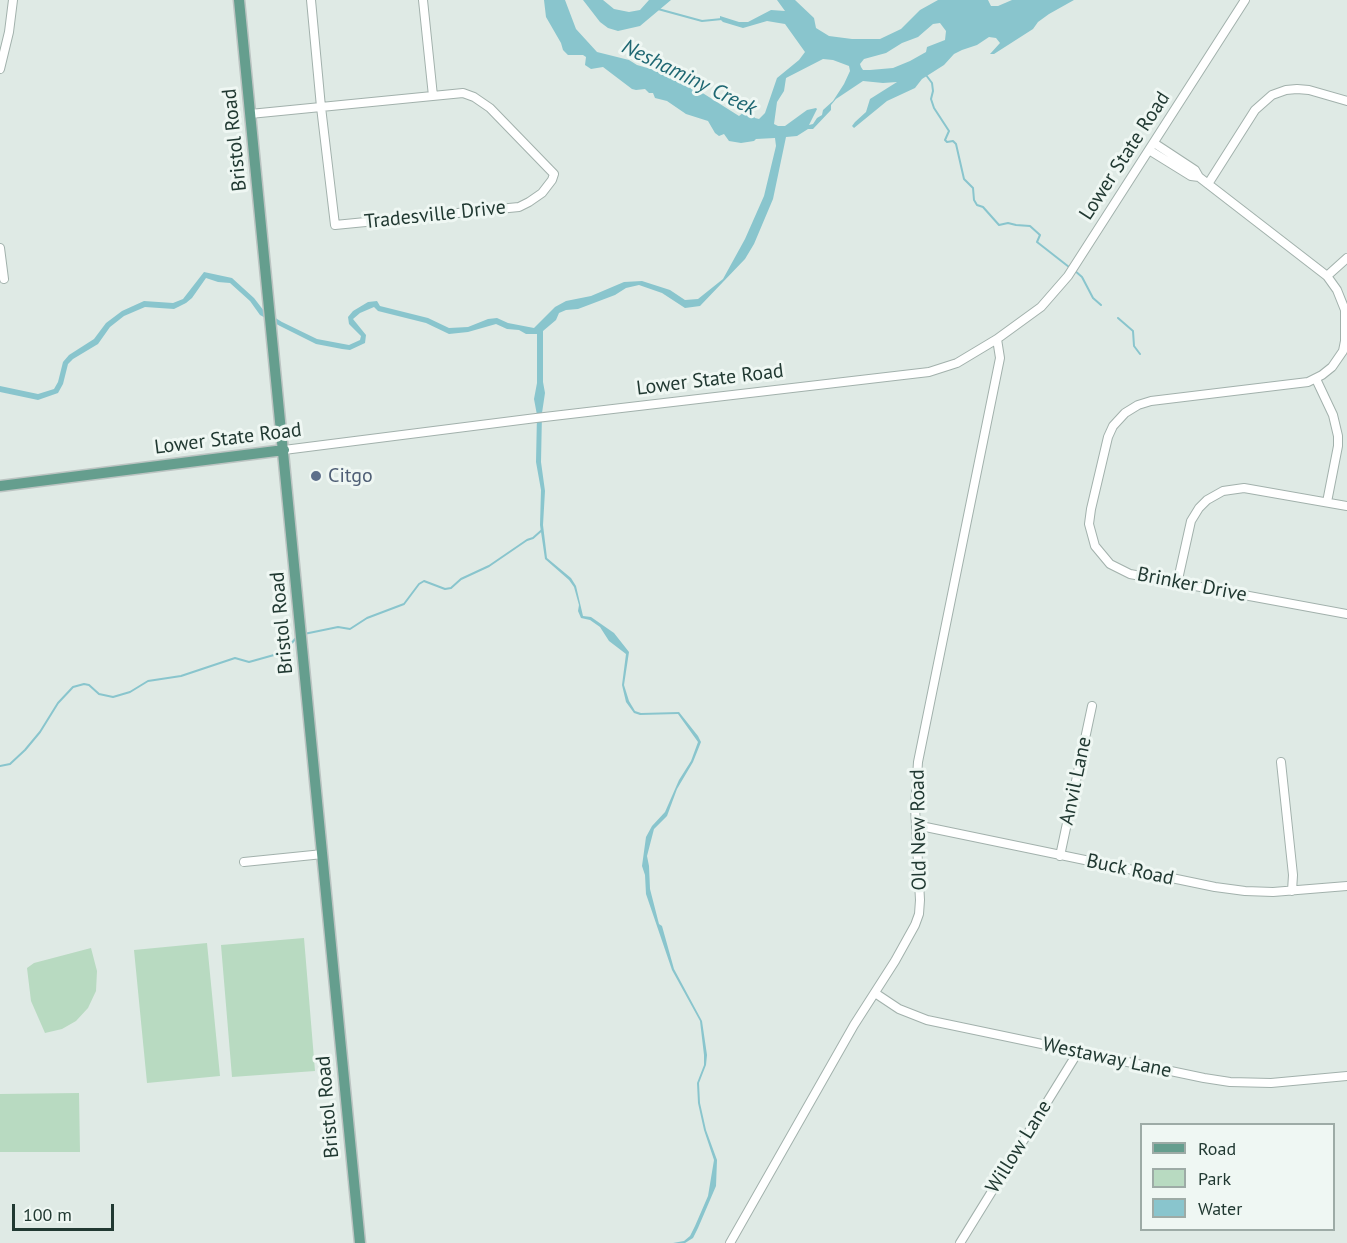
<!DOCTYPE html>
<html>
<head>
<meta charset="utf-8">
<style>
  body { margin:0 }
  #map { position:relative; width:1347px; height:1243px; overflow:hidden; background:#dfeae5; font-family:"PT Sans",sans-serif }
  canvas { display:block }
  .legend { position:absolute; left:1140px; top:1123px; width:195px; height:108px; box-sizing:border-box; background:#eff7f3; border:2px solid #9daba6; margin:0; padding:8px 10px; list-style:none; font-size:18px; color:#213932 }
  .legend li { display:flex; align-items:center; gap:12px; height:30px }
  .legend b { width:30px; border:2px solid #9daba6 }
  .scale { position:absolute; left:12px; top:1204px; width:102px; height:27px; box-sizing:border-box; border:3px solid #213932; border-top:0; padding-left:8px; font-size:18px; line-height:21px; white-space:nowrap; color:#213932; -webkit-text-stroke:4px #eff7f3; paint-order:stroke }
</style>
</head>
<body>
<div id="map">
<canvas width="1347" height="1243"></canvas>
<ul class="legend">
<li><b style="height:8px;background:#659e8e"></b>Road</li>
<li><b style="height:16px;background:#b8dac1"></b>Park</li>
<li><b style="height:16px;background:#89c5cd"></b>Water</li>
</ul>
<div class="scale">100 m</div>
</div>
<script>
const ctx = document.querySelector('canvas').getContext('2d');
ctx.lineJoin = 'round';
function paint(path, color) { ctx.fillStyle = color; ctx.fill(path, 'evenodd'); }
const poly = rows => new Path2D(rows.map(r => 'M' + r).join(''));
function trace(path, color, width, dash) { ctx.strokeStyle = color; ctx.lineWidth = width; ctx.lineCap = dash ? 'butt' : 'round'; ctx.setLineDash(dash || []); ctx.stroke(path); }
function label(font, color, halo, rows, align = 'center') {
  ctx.font = font + ' "PT Sans",sans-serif'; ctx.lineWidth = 6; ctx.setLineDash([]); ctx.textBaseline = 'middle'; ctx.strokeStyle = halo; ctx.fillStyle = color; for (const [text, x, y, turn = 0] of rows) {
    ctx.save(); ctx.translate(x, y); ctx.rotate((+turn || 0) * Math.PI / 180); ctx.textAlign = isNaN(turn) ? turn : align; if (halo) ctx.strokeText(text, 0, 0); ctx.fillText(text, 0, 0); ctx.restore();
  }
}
const green = poly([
  [304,938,315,1071,232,1077,221,945],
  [207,943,220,1076,147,1083,134,950],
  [91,948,97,971,96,991,88,1008,76,1021,62,1029,45,1033,31,1001,27,968,34,963],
  [79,1093,80,1152,0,1152,0,1094]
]);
const water = poly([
  [544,0,565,0,576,29,597,52,629,60,637,65,661,72,671,78,682,80,739,116,744,112,749,111,755,118,759,119,765,113,777,78,799,60,805,52,785,24,767,21,743,28,723,22,720,19,720,16,739,22,748,22,771,10,785,11,777,0,795,0,814,18,816,28,829,36,852,39,880,39,901,29,920,10,938,0,988,0,991,6,998,6,1012,0,1074,0,1049,14,1038,22,1033,29,994,54,990,54,1000,43,996,38,989,37,977,45,962,50,954,54,944,65,922,79,915,88,887,101,854,128,852,126,855,122,866,112,870,99,897,82,883,83,863,81,836,99,831,105,831,110,813,129,808,129,797,136,786,137,773,199,754,244,745,259,700,306,685,308,662,293,639,285,626,288,615,295,578,309,566,310,559,313,556,320,543,331,543,382,545,393,542,413,541,462,545,491,543,525,547,558,571,578,576,586,583,616,591,617,614,633,629,652,624,685,629,701,635,711,641,713,679,712,698,736,701,742,693,762,677,789,667,816,654,829,647,856,649,866,650,889,659,924,662,926,674,969,702,1021,707,1055,706,1065,699,1083,700,1103,706,1130,717,1160,716,1186,698,1228,693,1238,685,1243,673,1243,684,1241,690,1236,695,1226,708,1196,714,1160,704,1130,698,1103,697,1083,704,1065,704,1055,700,1021,672,970,646,894,645,875,642,866,646,837,652,826,665,812,679,780,691,761,698,742,678,714,640,715,634,713,626,702,622,685,626,654,609,641,600,627,590,620,581,618,578,611,579,605,574,587,569,580,545,559,540,525,541,490,536,462,537,415,534,399,537,383,537,334,526,334,519,330,507,329,496,324,468,332,449,334,426,323,378,311,374,307,360,313,353,319,366,335,365,343,350,350,342,349,316,344,280,326,260,315,250,301,230,283,218,282,206,278,192,298,186,303,174,309,145,307,124,316,110,327,98,344,73,359,68,364,63,384,58,393,38,400,0,392,0,386,38,394,54,389,58,382,63,362,69,355,94,339,106,323,122,311,144,301,173,303,183,299,204,272,232,278,254,298,264,311,282,322,317,339,349,345,360,340,361,336,349,324,348,317,353,311,368,302,377,301,380,306,428,318,449,328,468,327,488,319,497,318,508,323,534,328,555,307,566,301,591,296,624,282,642,281,670,290,685,300,698,299,723,279,745,239,764,196,776,146,775,138,756,139,754,141,741,143,729,141,724,134,719,136,715,133,708,121,686,114,667,101,655,98,653,93,649,93,645,89,636,90,632,89,603,67,591,69,585,65,586,57,583,55,568,55,563,50,561,43,546,17],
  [940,23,946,31,945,40,927,47,926,52,910,61,893,68,870,70,863,70,861,67,860,64,864,59,886,53,902,43,918,37,933,24],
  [823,59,833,60,849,66,850,71,844,84,833,101,823,110,822,115,817,118,813,124,809,125,817,109,816,108,807,110,785,126,778,126,774,124,777,102,784,91,786,78],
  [583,0,603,0,614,9,629,12,640,10,649,0,671,0,640,26,618,31,608,28,600,22]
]);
const stream = poly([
  [658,9,702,21,722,19],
  [926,75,932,83,933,91,931,99,934,108,949,131,945,140,947,142,953,141,956,144,964,179,973,188,974,200,977,205,983,207,999,225,1008,223,1016,225,1030,226,1040,235,1037,242,1069,267],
  [1074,270,1082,277,1093,298,1101,305],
  [1118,318,1133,331,1134,346,1140,354],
  [304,634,338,627,350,629,367,618,404,604,419,584,424,581,445,589,451,588,461,579,489,566,527,540,533,538,542,530],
  [0,766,10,764,25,750,40,732,58,703,73,687,84,684,89,685,99,694,113,697,130,692,148,681,181,676,235,658,249,662,274,655,285,651,296,638]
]);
const minor = poly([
  [423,0,433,96],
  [0,69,9,32,13,0],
  [250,114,463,93,474,97,490,108,554,174,552,180,542,193,529,202,519,207,335,225,321,107,311,0],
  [1154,143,1195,170,1199,177,1327,276,1337,290,1345,310,1345,341,1343,351,1332,367,1322,375,1308,382,1151,401,1138,405,1125,413,1113,426,1108,437,1091,509,1089,524,1095,546,1110,564,1130,574,1347,614],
  [1149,150,1191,176,1199,177],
  [1208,184,1255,110,1272,95,1286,90,1297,89,1309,90,1347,101],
  [0,248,4,279],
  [1327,276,1347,258],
  [1316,379,1333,415,1338,436,1338,446,1327,502],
  [284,450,536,418,929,372,957,363,997,339,1041,307,1068,276,1245,0],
  [1177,584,1191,521,1199,508,1207,500,1223,491,1244,488,1347,506],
  [1281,762,1293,875,1292,891],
  [916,825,1215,887,1245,891,1273,892,1347,886],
  [1060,856,1092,706],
  [244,862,323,854],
  [875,993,899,1009,927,1020,1204,1078,1230,1082,1271,1083,1347,1076],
  [730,1243,854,1025,895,961,915,925,919,914,920,900,915,807,918,762,1000,358,997,339],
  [960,1243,1078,1052]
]);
const major = poly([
  [239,0,360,1243],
  [0,486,284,450]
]);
const markers = [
  [316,476,6,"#5c6f8a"]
];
const streetNames = [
  ["Bristol Road",235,140,-96],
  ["Lower State Road",1125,156,-57],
  ["Tradesville Drive",435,215,-6],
  ["Lower State Road",710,380,-7],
  ["Lower State Road",228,439,-7],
  ["Brinker Drive",1192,585,11],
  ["Bristol Road",282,623,-95],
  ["Anvil Lane",1076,781,-78],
  ["Old New Road",919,830,-91],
  ["Buck Road",1130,870,12],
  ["Westaway Lane",1107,1058,12],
  ["Bristol Road",328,1107,-95],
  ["Willow Lane",1019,1147,-58]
];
const serviceNames = [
  ["Citgo",328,476]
];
const waterNames = [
  ["Neshaminy Creek",689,78,26]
];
paint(green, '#b8dac1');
paint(water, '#89c5cd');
trace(stream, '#89c5cd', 2);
trace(minor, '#a2b1ac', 10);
trace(major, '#bcc4c2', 13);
trace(minor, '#fff', 8);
trace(major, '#659e8e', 10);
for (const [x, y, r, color] of markers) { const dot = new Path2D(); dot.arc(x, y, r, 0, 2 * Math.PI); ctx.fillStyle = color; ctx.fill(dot); trace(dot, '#eff7f3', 2); }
label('20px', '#213932', '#eff7f3', streetNames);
label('20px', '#4e5e75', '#eff7f3', serviceNames, 'left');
label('italic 21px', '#1e6772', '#eff7f3', waterNames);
</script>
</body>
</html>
